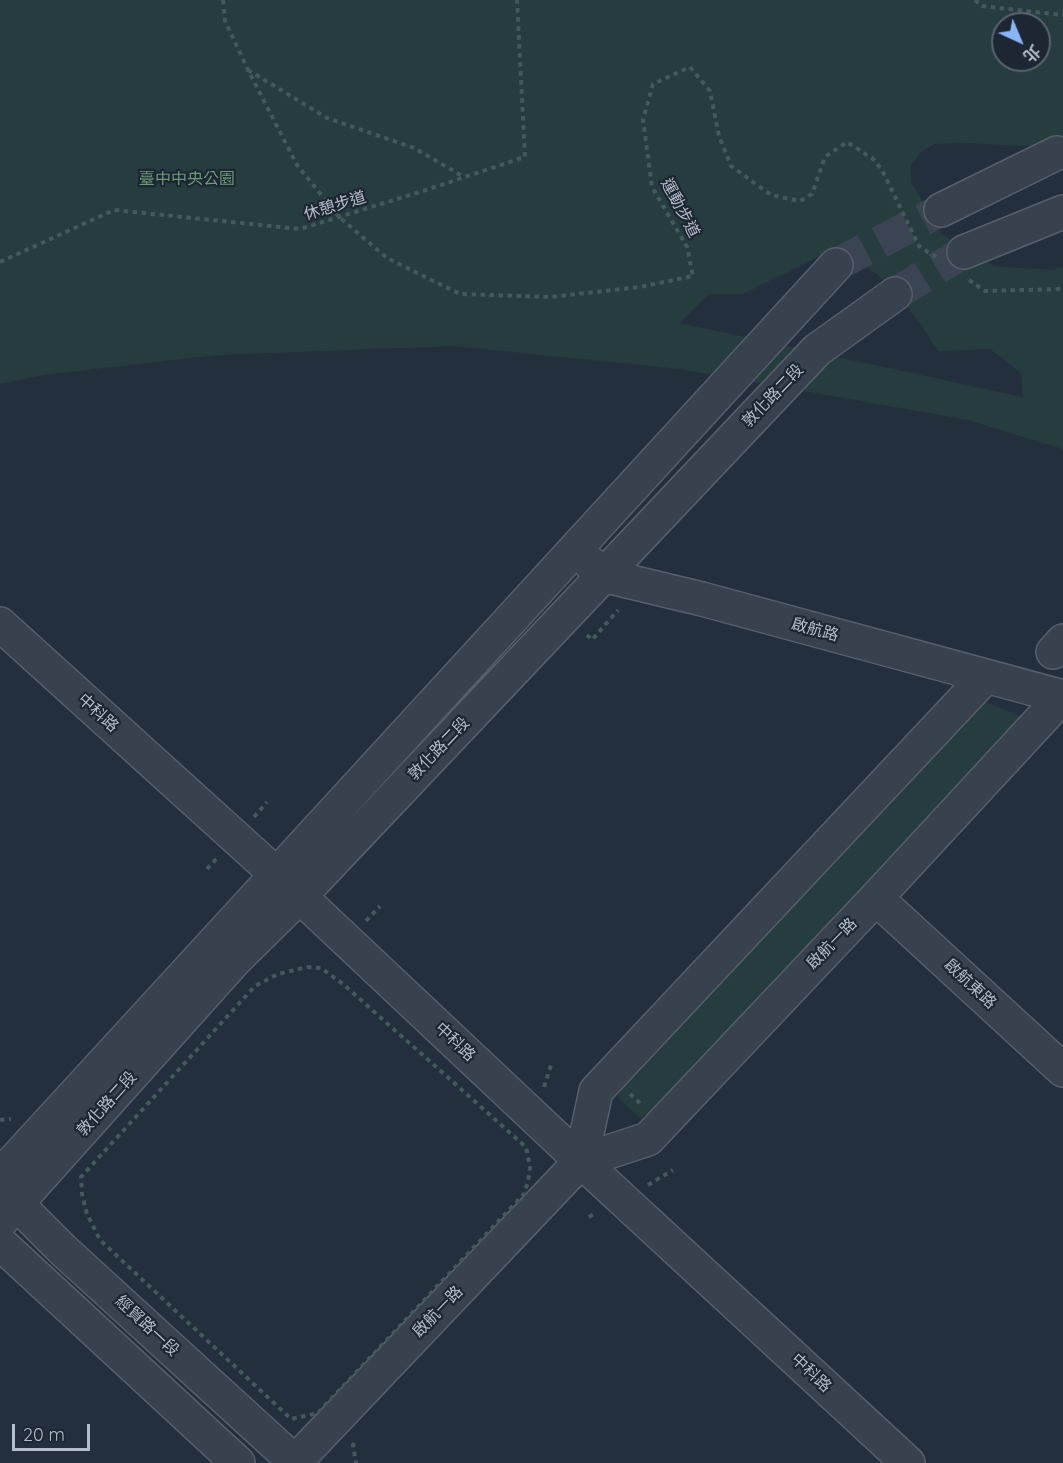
<!DOCTYPE html>
<html>
<head>
<meta charset="utf-8">
<style>
  body { margin:0 }
  #map { position:relative; width:1063px; height:1463px; overflow:hidden; background:#242f3e; font-family:Quicksand,"Noto Sans TC",sans-serif }
  canvas { display:block }
  .north { position:absolute; left:991px; top:12px; width:60px; height:60px; box-sizing:border-box; background:#1d2633; border:2px solid #59626f; border-radius:50%; rotate:136deg; font-size:16px; font-weight:700; line-height:24px; text-align:center; color:#b4bcc9 }
  .north::after { content:''; display:block; margin:auto; width:21px; height:27px; background:#8ab4f8; clip-path:polygon(50% 0,100% 100%,50% 72%,0 100%) }
  .scale { position:absolute; left:12px; top:1424px; width:78px; height:27px; box-sizing:border-box; border:3px solid #b4bcc9; border-top:0; padding-left:8px; font-size:18px; line-height:21px; white-space:nowrap; color:#b4bcc9; -webkit-text-stroke:4px #1d2633; paint-order:stroke }
</style>
</head>
<body>
<div id="map">
<canvas width="1063" height="1463"></canvas>
<div class="north">北</div>
<div class="scale">20 m</div>
</div>
<script>
const ctx = document.querySelector('canvas').getContext('2d');
ctx.lineJoin = 'round';
function paint(path, color) { ctx.fillStyle = color; ctx.fill(path, 'evenodd'); }
const poly = rows => new Path2D(rows.map(r => 'M' + r).join(''));
function trace(path, color, width, dash) { ctx.strokeStyle = color; ctx.lineWidth = width; ctx.lineCap = dash ? 'butt' : 'round'; ctx.setLineDash(dash || []); ctx.stroke(path); }
function label(font, color, halo, rows, align = 'center') {
  ctx.font = font + ' Quicksand,"Noto Sans TC",sans-serif'; ctx.lineWidth = 4.5; ctx.setLineDash([]); ctx.textBaseline = 'middle'; ctx.strokeStyle = halo; ctx.fillStyle = color; for (const [text, x, y, turn = 0] of rows) {
    ctx.save(); ctx.translate(x, y); ctx.rotate((+turn || 0) * Math.PI / 180); ctx.textAlign = isNaN(turn) ? turn : align; if (halo) ctx.strokeText(text, 0, 0); ctx.fillText(text, 0, 0); ctx.restore();
  }
}
const green = poly([
  [0,0,1063,0,1063,142,1028,146,966,143,935,144,922,151,911,165,911,182,942,234,994,266,1052,270,1063,266,1063,449,968,420,680,369,454,346,219,355,50,374,0,384],
  [1003,24,1039,24,1039,60,1003,60],
  [834,249,877,274,915,316,938,351,990,349,1021,373,1023,397,680,323,709,294,743,294],
  [983,701,1028,719,657,1109,640,1118,619,1099,618,1085]
]);
const minorTunnel = poly([
  [836,265,941,210],
  [895,294,964,252]
]);
const path = poly([
  [223,0,225,21,248,70,297,165,339,217,387,258,460,294,551,297,640,287,693,276,687,247,652,187,643,120,653,84,690,67,710,91,719,136,731,166,771,195,800,201,812,194,825,157,847,142,873,159,882,170,919,246,936,257],
  [975,0,982,6,1063,15],
  [248,70,327,118,414,148,464,177],
  [0,262,114,210,300,229,423,191,525,157,517,0],
  [969,280,985,291,1063,289],
  [587,635,592,640,618,610],
  [254,817,267,802],
  [207,869,217,858],
  [366,921,380,906],
  [307,967,321,968,343,984,526,1147,530,1167,528,1182,524,1194,318,1413,291,1419,100,1240,87,1214,82,1194,81,1177,255,986,278,974,307,967],
  [544,1087,551,1065],
  [630,1094,642,1105],
  [0,1120,11,1119],
  [648,1185,673,1170],
  [589,1217,596,1213],
  [354,1443,353,1445,356,1463]
]);
const minor = poly([
  [941,210,1057,153],
  [964,252,1063,212],
  [590,563,602,575,702,599,1063,697],
  [0,624,276,874,581,1161,908,1463],
  [1053,652,1063,641],
  [876,898,1063,1070],
  [581,1161,596,1091,986,676],
  [0,1176,836,265],
  [1,1188,63,1250,296,1463],
  [0,1222,235,960,300,896,817,350,895,294],
  [0,1243,238,1463],
  [295,1462,581,1161,648,1139,876,898,1062,697]
]);
const parkNames = [
  ["臺中中央公園",187,179]
];
const streetNames = [
  ["休憩步道",335,206,-17],
  ["運動步道",680,208,62],
  ["敦化路二段",773,396,-46],
  ["啟航路",815,630,15],
  ["中科路",98,713,42],
  ["敦化路二段",439,749,-46],
  ["啟航一路",832,944,-46],
  ["啟航東路",970,984,43],
  ["中科路",455,1042,43],
  ["敦化路二段",107,1104,-48],
  ["啟航一路",438,1312,-46],
  ["經貿路一段",147,1326,43],
  ["中科路",811,1373,43]
];
paint(green, '#263c3f');
trace(minorTunnel, '#3a4453', 33, [33, 16]);
trace(minor, '#565f6c', 36);
trace(path, '#44595c', 4, [4.5, 4.5]);
trace(minor, '#38414e', 33);
label('16px', '#6b9a76', '#1d2633', parkNames);
label('16px', '#b4bcc9', '#1d2633', streetNames);
</script>
</body>
</html>
